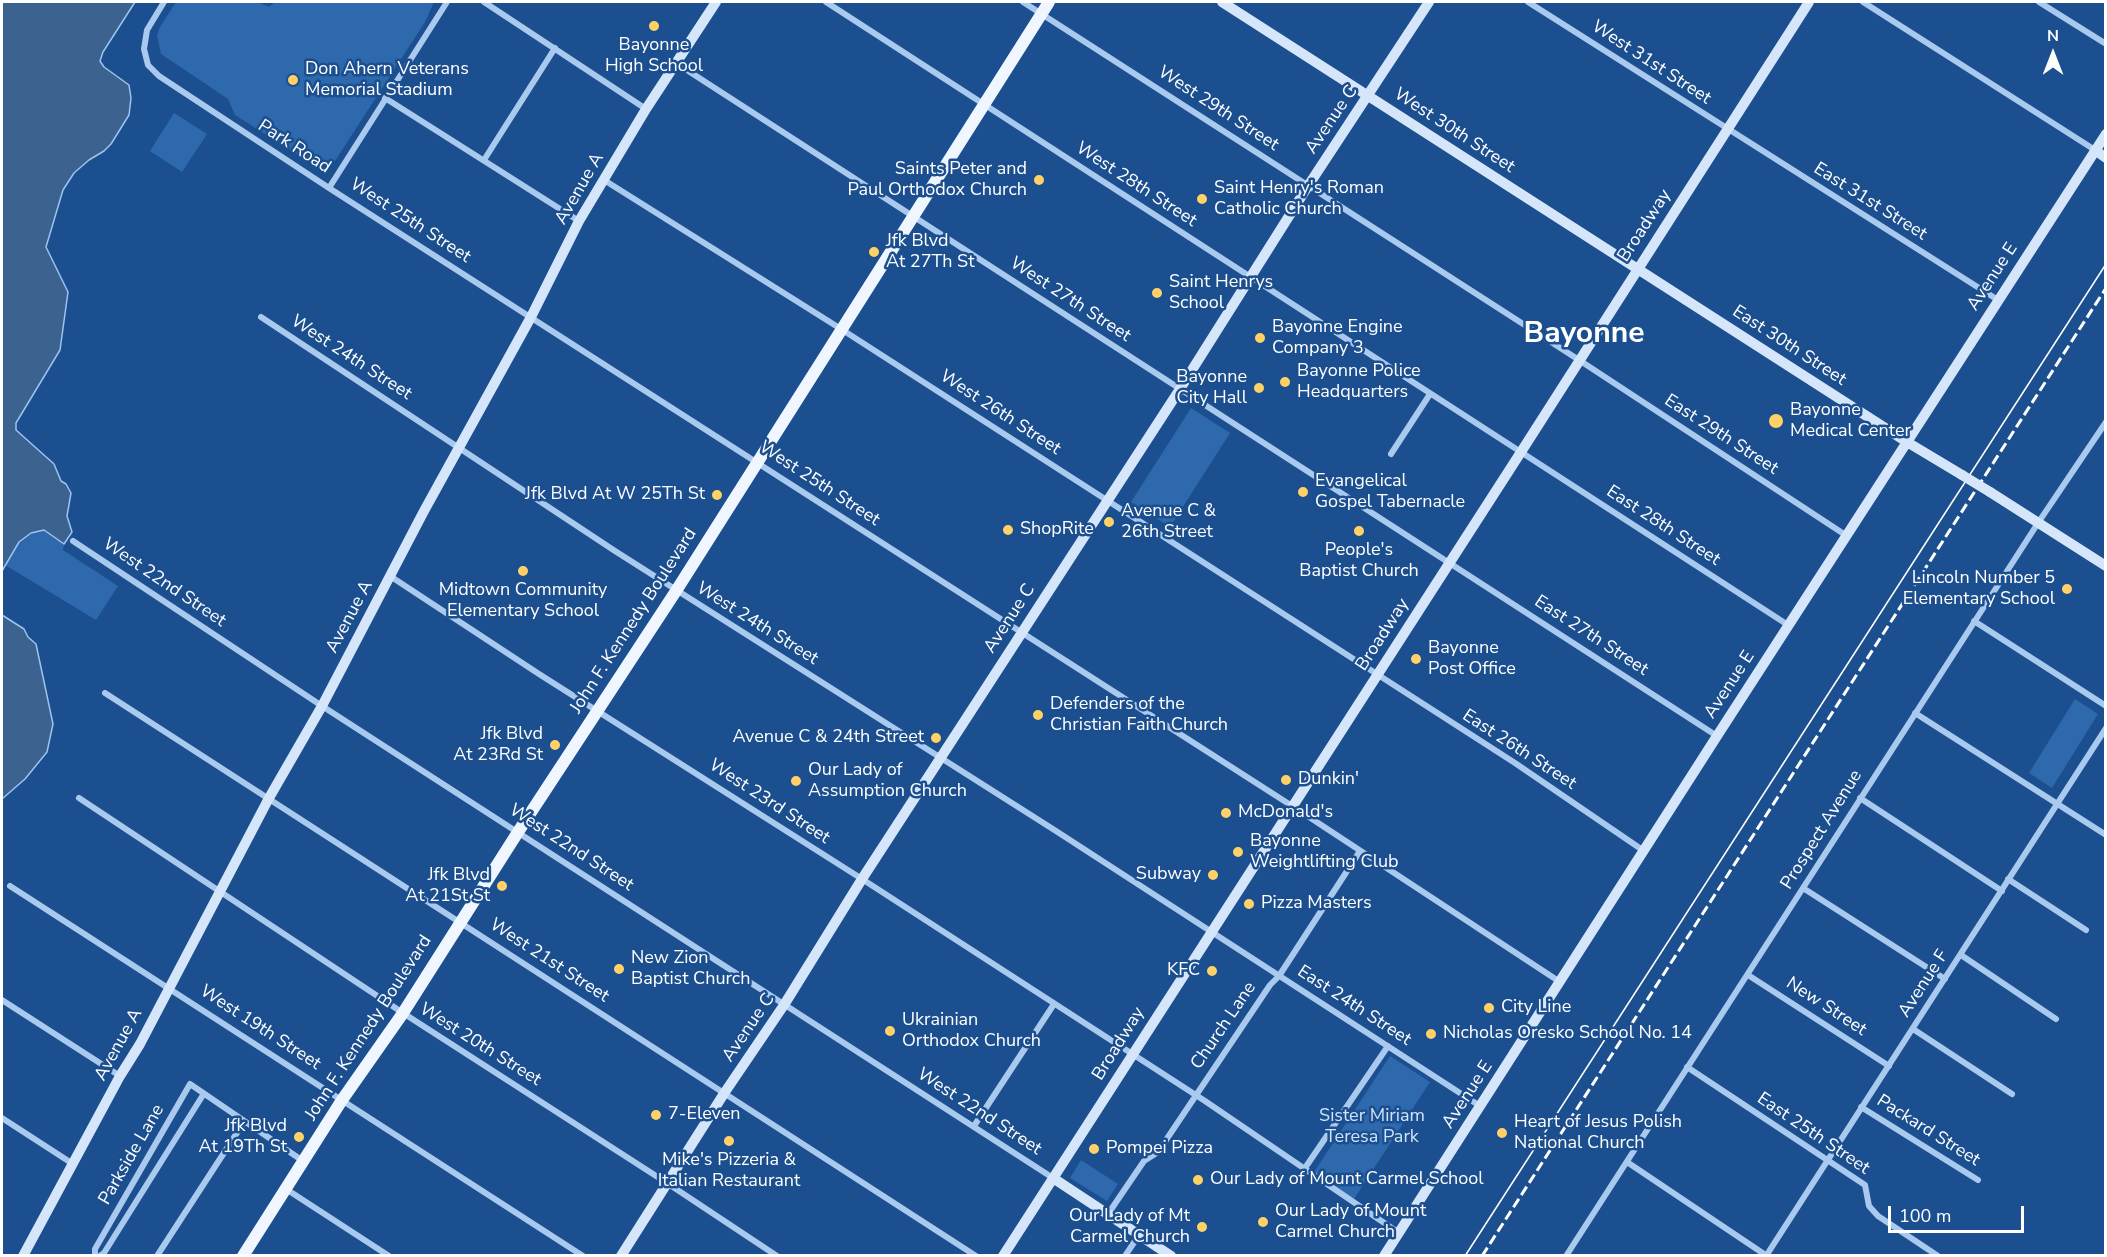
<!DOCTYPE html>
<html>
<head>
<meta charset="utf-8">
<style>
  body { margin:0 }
  #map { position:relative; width:2107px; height:1257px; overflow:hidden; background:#1b4f8f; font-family:"Nunito Sans",sans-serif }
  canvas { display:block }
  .frame { position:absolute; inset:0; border:3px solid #fff; pointer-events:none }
  .north { position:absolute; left:2023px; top:24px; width:60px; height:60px; -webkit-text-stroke:4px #1b4f8f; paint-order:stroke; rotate:0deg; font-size:16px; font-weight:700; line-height:24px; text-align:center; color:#fff }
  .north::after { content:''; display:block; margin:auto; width:21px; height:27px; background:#fff; clip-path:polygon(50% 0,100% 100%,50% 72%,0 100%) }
  .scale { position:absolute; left:1888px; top:1206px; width:136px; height:27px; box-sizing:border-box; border:3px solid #fff; border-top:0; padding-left:8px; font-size:18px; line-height:21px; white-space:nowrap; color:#fff; -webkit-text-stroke:4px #1b4f8f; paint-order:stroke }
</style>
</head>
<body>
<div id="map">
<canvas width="2107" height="1257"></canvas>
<div class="frame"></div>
<div class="north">N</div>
<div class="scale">100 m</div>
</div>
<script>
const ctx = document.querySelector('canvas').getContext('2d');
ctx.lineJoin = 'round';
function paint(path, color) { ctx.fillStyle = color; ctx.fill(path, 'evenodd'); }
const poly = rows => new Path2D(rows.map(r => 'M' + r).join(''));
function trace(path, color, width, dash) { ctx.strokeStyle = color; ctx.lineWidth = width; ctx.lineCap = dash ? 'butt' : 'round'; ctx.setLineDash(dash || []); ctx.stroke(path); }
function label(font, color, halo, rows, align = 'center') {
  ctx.font = font + ' "Nunito Sans",sans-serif'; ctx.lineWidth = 5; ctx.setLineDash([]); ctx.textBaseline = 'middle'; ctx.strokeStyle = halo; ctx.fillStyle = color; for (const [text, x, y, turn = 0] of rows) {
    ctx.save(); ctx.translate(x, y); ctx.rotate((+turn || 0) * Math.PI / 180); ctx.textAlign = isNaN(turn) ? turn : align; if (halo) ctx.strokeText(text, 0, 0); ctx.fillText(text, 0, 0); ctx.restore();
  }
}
const green = poly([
  [176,2,258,2,269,7,275,2,434,2,425,22,333,164,317,167,235,115,228,99,161,54,157,35,160,27],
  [174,113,207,134,182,172,150,151],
  [1191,408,1230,433,1170,527,1131,502],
  [44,530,64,544,63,550,118,586,96,620,5,565,19,542,31,533],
  [2075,699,2098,714,2052,788,2029,773],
  [1390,1056,1430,1082,1354,1199,1314,1172],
  [1081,1160,1118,1184,1107,1201,1070,1178]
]);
const water = poly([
  [2,2,135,2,103,52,100,61,104,67,129,85,131,98,129,115,111,144,104,151,89,160,74,173,63,190,46,247,68,292,60,350,16,423,16,430,54,464,61,481,66,484,71,493,67,516,72,532,64,544,44,530,31,533,19,542,2,571,2,2],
  [2,615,24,629,28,637,36,644,53,724,47,752,25,779,2,799,2,615]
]);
const street = poly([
  [164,2,147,30,144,49,148,65,159,76,329,188,1303,813,1560,982],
  [484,2,646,109],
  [826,2,1788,625],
  [1023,2,1579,360,1847,536],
  [1528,2,1998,300],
  [1863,2,2095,150],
  [2039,2,2106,44],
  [676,63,1717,736],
  [385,98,579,221],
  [484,160,555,48],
  [604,180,841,329,1515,763,1644,851],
  [329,188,447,2],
  [261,317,615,551,1056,831,1480,1106],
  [1391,454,1430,394],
  [73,541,322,706,1053,1178],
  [390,576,539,674,862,879,1205,1101,1399,1233],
  [1974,621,2106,706],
  [105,693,976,1256],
  [1915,713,2106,835],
  [79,798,403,1013,667,1183,777,1256],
  [1860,798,2002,891],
  [2008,879,2086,930],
  [10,886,583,1256],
  [1803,888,1945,979],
  [1961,955,2056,1019],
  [1748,975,1889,1066],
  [2,1000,120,1076],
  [1913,1029,2012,1094],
  [1687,1067,1865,1185,1869,1206,1878,1216,1938,1256],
  [1861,1107,1978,1180],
  [2,1118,73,1164],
  [974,1126,1054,1004],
  [1627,1162,1767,1256],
  [1305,1168,1388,1046],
  [286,1189,389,1256],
  [1108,1214,1144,1161,1158,1152,1270,985,1279,976,1360,851],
  [95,1256,95,1249,190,1084,303,1161],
  [100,1256,104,1253,203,1095],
  [157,1256,244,1122],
  [1125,1256,1139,1235],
  [1566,1256,2038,523,2106,422],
  [1766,1256,2106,728]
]);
const secondary = poly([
  [1222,2,1907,442,1962,475],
  [2095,150,2106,158],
  [1990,492,2106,566],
  [1053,1178,1171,1256],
  [23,1256,120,1076,140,1044,269,798,322,706,424,511,531,317,579,221,646,109,716,2],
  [621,1256,725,1092,784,1005,862,879,1180,389,1308,186,1429,2],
  [1003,1256,1521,452,1809,2],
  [1384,1256,1717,736,2106,134]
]);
const primary = poly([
  [243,1256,342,1100,403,1013,518,832,676,591,1049,2]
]);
const tram = poly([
  [1465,1256,2106,264]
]);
const rail = poly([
  [1482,1256,2106,288]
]);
const secondaryBridge = poly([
  [1962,475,1990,492]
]);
const markers = [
  [654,26,6,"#ffd166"],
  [293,80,6,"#ffd166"],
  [1039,180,6,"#ffd166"],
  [1202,199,6,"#ffd166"],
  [874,252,6,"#ffd166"],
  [1157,293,6,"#ffd166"],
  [1260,338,6,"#ffd166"],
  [1285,382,6,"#ffd166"],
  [1259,388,6,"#ffd166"],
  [1776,421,8,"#ffd166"],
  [1303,492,6,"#ffd166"],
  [717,495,6,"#ffd166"],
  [1109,522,6,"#ffd166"],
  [1008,530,6,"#ffd166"],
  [1359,531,6,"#ffd166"],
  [523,571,6,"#ffd166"],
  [2067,589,6,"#ffd166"],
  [1416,659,6,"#ffd166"],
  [1038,715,6,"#ffd166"],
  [936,738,6,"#ffd166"],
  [555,745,6,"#ffd166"],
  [1286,780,6,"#ffd166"],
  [796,781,6,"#ffd166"],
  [1226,813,6,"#ffd166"],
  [1238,852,6,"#ffd166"],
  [1213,875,6,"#ffd166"],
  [502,886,6,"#ffd166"],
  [1249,904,6,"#ffd166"],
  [619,969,6,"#ffd166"],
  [1212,971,6,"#ffd166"],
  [1489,1008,6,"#ffd166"],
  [890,1031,6,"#ffd166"],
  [1431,1034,6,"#ffd166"],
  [656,1115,6,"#ffd166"],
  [1502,1133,6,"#ffd166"],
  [299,1137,6,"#ffd166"],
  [729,1141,6,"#ffd166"],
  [1094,1149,6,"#ffd166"],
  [1198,1180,6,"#ffd166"],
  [1263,1222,6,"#ffd166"],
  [1202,1227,6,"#ffd166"]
];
const poiNames = [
  ["Bayonne",654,46,"center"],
  ["High School",654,67,"center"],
  ["Don Ahern Veterans",305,70],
  ["Memorial Stadium",305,91],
  ["Saints Peter and",1027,170,"right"],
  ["Paul Orthodox Church",1027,191,"right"],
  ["Saint Henry's Roman",1214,189],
  ["Catholic Church",1214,210],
  ["Jfk Blvd",886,242],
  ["At 27Th St",886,263],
  ["Saint Henrys",1169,283],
  ["School",1169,304],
  ["Bayonne Engine",1272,328],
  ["Company 3",1272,349],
  ["Bayonne Police",1297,372],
  ["Headquarters",1297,393],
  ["Bayonne",1247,378,"right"],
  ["City Hall",1247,399,"right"],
  ["Bayonne",1790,411],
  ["Medical Center",1790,432],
  ["Evangelical",1315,482],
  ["Gospel Tabernacle",1315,503],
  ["Jfk Blvd At W 25Th St",705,495,"right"],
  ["Avenue C &",1121,512],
  ["26th Street",1121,533],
  ["ShopRite",1020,530],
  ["People's",1359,551,"center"],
  ["Baptist Church",1359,572,"center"],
  ["Lincoln Number 5",2055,579,"right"],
  ["Elementary School",2055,600,"right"],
  ["Midtown Community",523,591,"center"],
  ["Elementary School",523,612,"center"],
  ["Bayonne",1428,649],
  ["Post Office",1428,670],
  ["Defenders of the",1050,705],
  ["Christian Faith Church",1050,726],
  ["Jfk Blvd",543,735,"right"],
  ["At 23Rd St",543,756,"right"],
  ["Avenue C & 24th Street",924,738,"right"],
  ["Our Lady of",808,771],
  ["Assumption Church",808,792],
  ["Dunkin'",1298,780],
  ["McDonald's",1238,813],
  ["Bayonne",1250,842],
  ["Weightlifting Club",1250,863],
  ["Subway",1201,875,"right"],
  ["Jfk Blvd",490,876,"right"],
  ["At 21St St",490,897,"right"],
  ["Pizza Masters",1261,904],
  ["New Zion",631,959],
  ["Baptist Church",631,980],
  ["KFC",1200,971,"right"],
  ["City Line",1501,1008],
  ["Ukrainian",902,1021],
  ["Orthodox Church",902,1042],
  ["Nicholas Oresko School No. 14",1443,1034],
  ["7-Eleven",668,1115],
  ["Heart of Jesus Polish",1514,1123],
  ["National Church",1514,1144],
  ["Jfk Blvd",287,1127,"right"],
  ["At 19Th St",287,1148,"right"],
  ["Pompei Pizza",1106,1149],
  ["Mike's Pizzeria &",729,1161,"center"],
  ["Italian Restaurant",729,1182,"center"],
  ["Our Lady of Mount Carmel School",1210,1180],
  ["Our Lady of Mount",1275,1212],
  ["Carmel Church",1275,1233],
  ["Our Lady of Mt",1190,1217,"right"],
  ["Carmel Church",1190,1238,"right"]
];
const streetNames = [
  ["West 31st Street",1651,63,33],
  ["West 29th Street",1218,109,33],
  ["Avenue C",1332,120,-56],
  ["West 30th Street",1454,131,33],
  ["Park Road",294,147,33],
  ["West 28th Street",1136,185,33],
  ["Avenue A",580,189,-60],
  ["East 31st Street",1870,202,32],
  ["West 25th Street",410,221,33],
  ["Broadway",1645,226,-57],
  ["Avenue E",1993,277,-57],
  ["West 27th Street",1070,300,33],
  ["East 30th Street",1789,346,33],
  ["West 24th Street",351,358,33],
  ["West 26th Street",1000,413,33],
  ["East 29th Street",1721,435,33],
  ["West 25th Street",819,484,33],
  ["East 28th Street",1663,526,33],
  ["West 22nd Street",164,583,34],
  ["Avenue A",350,617,-62],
  ["Avenue C",1010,619,-57],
  ["John F. Kennedy Boulevard",634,621,-57],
  ["West 24th Street",757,624,32],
  ["Broadway",1383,635,-57],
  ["East 27th Street",1591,636,33],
  ["Avenue E",1730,685,-57],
  ["East 26th Street",1519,750,33],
  ["West 23rd Street",769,802,33],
  ["Prospect Avenue",1822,830,-58],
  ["West 22nd Street",571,848,33],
  ["West 21st Street",549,961,33],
  ["Avenue F",1924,984,-57],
  ["East 24th Street",1354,1006,33],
  ["New Street",1826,1007,33],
  ["Church Lane",1224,1026,-56],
  ["West 19th Street",260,1028,33],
  ["John F. Kennedy Boulevard",369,1028,-57],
  ["Avenue C",749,1028,-56],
  ["Broadway",1119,1044,-58],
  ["Avenue A",119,1045,-61],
  ["West 20th Street",480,1045,32],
  ["Avenue E",1468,1095,-57],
  ["West 22nd Street",979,1112,33],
  ["Packard Street",1928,1131,32],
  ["East 25th Street",1813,1134,34],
  ["Parkside Lane",132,1155,-60]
];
const parkNames = [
  ["Sister Miriam",1372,1117],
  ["Teresa Park",1372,1138]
];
const townNames = [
  ["Bayonne",1584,335]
];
paint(green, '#2e69ad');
paint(water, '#3c6290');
trace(water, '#9cc4f0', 1.5);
trace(street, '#a9c9ee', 6);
trace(secondary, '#d6e6fa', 10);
trace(primary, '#f0f6ff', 12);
trace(tram, '#fff', 1.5);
trace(rail, '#fff', 3, [10, 4.5]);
trace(secondaryBridge, '#d6e6fa', 10);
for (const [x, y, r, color] of markers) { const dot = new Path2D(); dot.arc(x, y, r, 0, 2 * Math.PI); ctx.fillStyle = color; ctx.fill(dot); trace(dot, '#1b4f8f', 2); }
label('18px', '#fff', '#1b4f8f', poiNames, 'left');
label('18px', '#fff', '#1b4f8f', streetNames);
label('18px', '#cfe3fa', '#1b4f8f', parkNames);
label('bold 30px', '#fff', '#1b4f8f', townNames);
</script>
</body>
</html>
